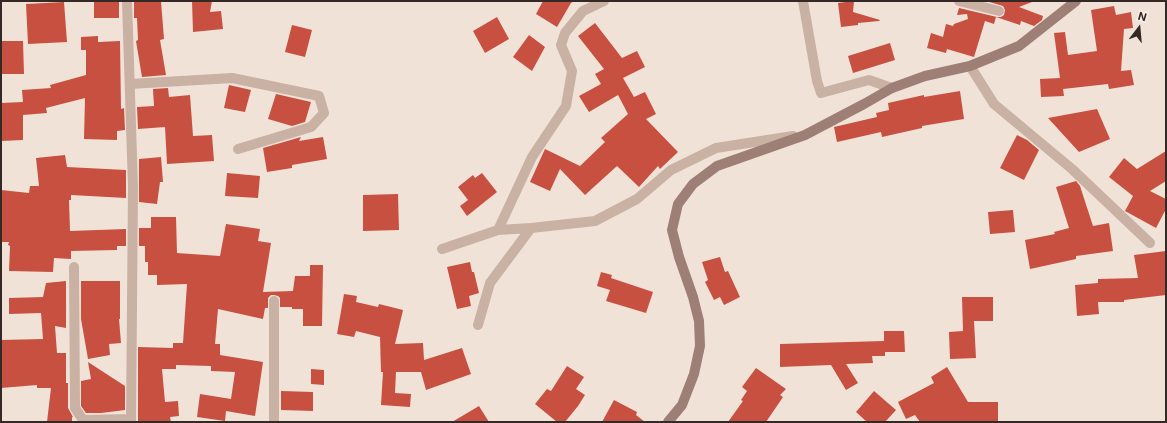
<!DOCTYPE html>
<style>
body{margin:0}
#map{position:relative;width:1167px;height:423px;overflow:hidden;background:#f1e2d8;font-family:Inter,sans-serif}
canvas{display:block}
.frame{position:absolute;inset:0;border:2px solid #352926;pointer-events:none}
.north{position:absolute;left:1119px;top:8px;width:40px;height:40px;-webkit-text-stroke:3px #f9ede5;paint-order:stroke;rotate:16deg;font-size:11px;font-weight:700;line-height:16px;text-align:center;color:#352926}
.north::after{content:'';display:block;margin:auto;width:14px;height:18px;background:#352926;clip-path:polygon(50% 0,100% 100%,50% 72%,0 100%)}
</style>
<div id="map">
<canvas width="1167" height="423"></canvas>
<div class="frame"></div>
<div class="north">N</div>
</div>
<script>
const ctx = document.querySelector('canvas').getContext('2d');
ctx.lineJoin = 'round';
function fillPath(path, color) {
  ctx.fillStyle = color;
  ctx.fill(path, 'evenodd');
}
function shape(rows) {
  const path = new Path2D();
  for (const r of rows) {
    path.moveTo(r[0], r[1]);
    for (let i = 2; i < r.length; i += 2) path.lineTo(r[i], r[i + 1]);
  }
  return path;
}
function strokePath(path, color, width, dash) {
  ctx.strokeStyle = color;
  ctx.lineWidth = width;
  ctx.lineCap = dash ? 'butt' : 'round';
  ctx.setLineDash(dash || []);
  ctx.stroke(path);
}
fillPath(shape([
 [94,1,119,1,119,18,94,18],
 [134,1,161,1,164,39,160,40,166,75,142,77,136,41,138,40,137,18,134,18],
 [192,1,212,1,210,12,221,11,223,29,193,32],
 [543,1,574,1,571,3,557,27,536,14],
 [854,1,853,12,880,20,879,21,858,23,858,25,841,27,838,3],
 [986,1,1032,1,1032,2,1019,7,1043,16,1042,20,1034,26,1021,21,1020,25,996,17,994,24,985,21,974,57,947,49,946,53,927,48,931,33,943,37,946,24,953,26,954,24,968,19,967,14,957,15,959,8,997,17,1001,17,1004,15,1005,10,1003,6],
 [64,2,67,42,28,44,26,4],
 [1114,6,1116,15,1131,12,1133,28,1124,29,1121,71,1131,70,1134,85,1109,89,1108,84,1063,89,1064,96,1041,97,1040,79,1060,78,1054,33,1065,32,1068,55,1097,51,1091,10],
 [497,17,509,39,485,53,473,31],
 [595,23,622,58,637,51,645,67,623,78,634,97,645,92,656,114,646,119,678,152,660,169,658,166,639,187,617,166,585,195,560,169,550,191,530,182,545,149,580,166,605,142,601,138,628,114,618,95,589,112,579,96,601,84,595,74,604,69,578,36],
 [292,25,312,30,305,57,285,52],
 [529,35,545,47,532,71,513,57],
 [98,36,98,42,120,41,121,109,124,108,125,130,117,131,117,140,84,139,85,98,46,108,47,113,23,115,23,140,1,141,1,103,23,102,22,90,51,88,50,85,86,75,86,50,81,50,81,37],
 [1,41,23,41,24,74,1,74],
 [890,43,895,60,853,73,848,56],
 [229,85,251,90,245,112,224,108],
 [168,88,169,97,190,95,193,136,212,135,214,161,167,164,165,127,138,129,137,107,154,106,153,89],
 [960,91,964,119,922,126,922,128,882,137,881,132,837,142,834,127,877,117,876,113,889,110,888,103,924,95,924,97],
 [276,94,311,102,305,122,292,126,268,119],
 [1097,109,1110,139,1079,152,1048,118],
 [1017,135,1027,140,1039,150,1024,180,1000,168],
 [301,137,299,141,323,137,327,159,292,165,292,168,267,172,263,148],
 [1166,151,1166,181,1150,191,1166,199,1166,209,1156,228,1125,211,1133,196,1109,177,1124,158,1137,169],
 [65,155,67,167,126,170,126,198,71,195,71,200,69,200,70,231,126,229,126,246,117,246,117,250,71,251,71,259,54,258,53,272,9,271,10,246,8,245,9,242,1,242,1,190,29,193,30,186,39,186,36,158],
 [161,157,163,182,160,182,157,204,139,202,139,159],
 [227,173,260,176,258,198,225,196],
 [482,173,497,192,467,216,460,206,468,200,458,187,473,175,475,178],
 [1076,181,1080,186,1093,226,1109,223,1113,251,1076,256,1076,259,1030,269,1025,240,1055,234,1054,232,1069,228,1056,187],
 [398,194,399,230,363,231,363,195],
 [1013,210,1015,232,990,234,988,212],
 [151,217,176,217,177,253,220,256,226,224,260,229,258,241,271,243,263,292,293,291,295,276,310,276,310,265,323,265,322,326,303,326,303,309,292,309,292,307,280,307,280,298,278,296,274,295,271,295,268,298,268,308,265,308,263,319,218,309,215,344,220,344,220,355,263,362,255,416,226,411,225,421,197,417,200,394,231,399,235,372,211,371,211,366,176,365,176,369,162,369,165,402,178,401,179,416,170,417,171,422,138,422,138,347,173,348,173,343,183,343,187,284,157,285,157,275,148,275,148,262,145,262,145,246,139,246,139,228,151,228],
 [1166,251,1166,295,1124,300,1124,302,1098,302,1099,314,1077,316,1075,285,1098,283,1098,279,1138,278,1134,255],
 [720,257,725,272,728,271,740,297,724,305,720,297,714,300,705,282,708,280,702,262],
 [470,262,472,272,474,272,479,293,469,296,471,306,457,309,447,267],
 [601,272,612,275,611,278,653,292,646,313,606,301,610,290,597,286],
 [66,281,66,328,55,326,57,353,66,353,66,383,68,383,68,408,73,417,72,417,72,422,47,422,51,388,37,388,37,385,1,388,1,340,43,339,41,313,9,314,9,298,43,297,46,283],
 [81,281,120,281,120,319,119,319,121,343,109,344,110,355,88,359,81,319],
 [344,294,357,296,356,302,378,307,379,304,403,310,395,344,423,343,424,360,462,348,471,374,426,390,421,372,396,372,395,393,411,394,410,407,381,405,383,372,381,372,380,337,356,331,354,337,337,334],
 [962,297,993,297,993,321,974,321,976,358,950,359,949,332,963,331],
 [884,331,904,331,905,352,885,352,885,356,872,356,873,363,846,364,858,383,846,390,831,365,780,367,780,344,884,341],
 [88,362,125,386,125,410,101,413,86,413,81,406,81,381,91,379],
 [567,366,584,377,576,389,585,395,578,406,565,422,557,422,535,404,547,389,551,391],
 [947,367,968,402,998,402,998,422,920,422,915,415,906,419,898,402,934,383,931,377],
 [756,368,786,389,780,395,783,397,766,422,728,422,743,401,741,400,747,391,742,387],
 [311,369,324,370,324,385,311,384],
 [281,391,313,392,313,411,281,410],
 [874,391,896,410,885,422,867,422,856,412],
 [614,400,637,412,636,415,645,422,602,422],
 [479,406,489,422,452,422]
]), '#c75041');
strokePath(shape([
 [127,1,133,187,131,422],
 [803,1,817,81,821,93,869,80,892,88],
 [959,1,999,11],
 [970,66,994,104,1072,169,1150,243],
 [130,84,232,78,319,96,324,113,311,127,238,149],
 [498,230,532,157,566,106,572,71,561,45,565,33,583,11,604,1],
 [442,249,498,230,531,228,595,221,637,199,671,170,716,148,793,136],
 [74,267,75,408,83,420,131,419],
 [478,325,490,283,531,228],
 [274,422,274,301]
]), '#c9b1a4', 10);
strokePath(shape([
 [668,422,682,405,694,374,700,346,699,321,693,297,679,257,672,230,678,204,693,184,717,166,805,135,864,104,892,88,925,76,970,66,1019,46,1076,1]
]), '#9d7f76', 10);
</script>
